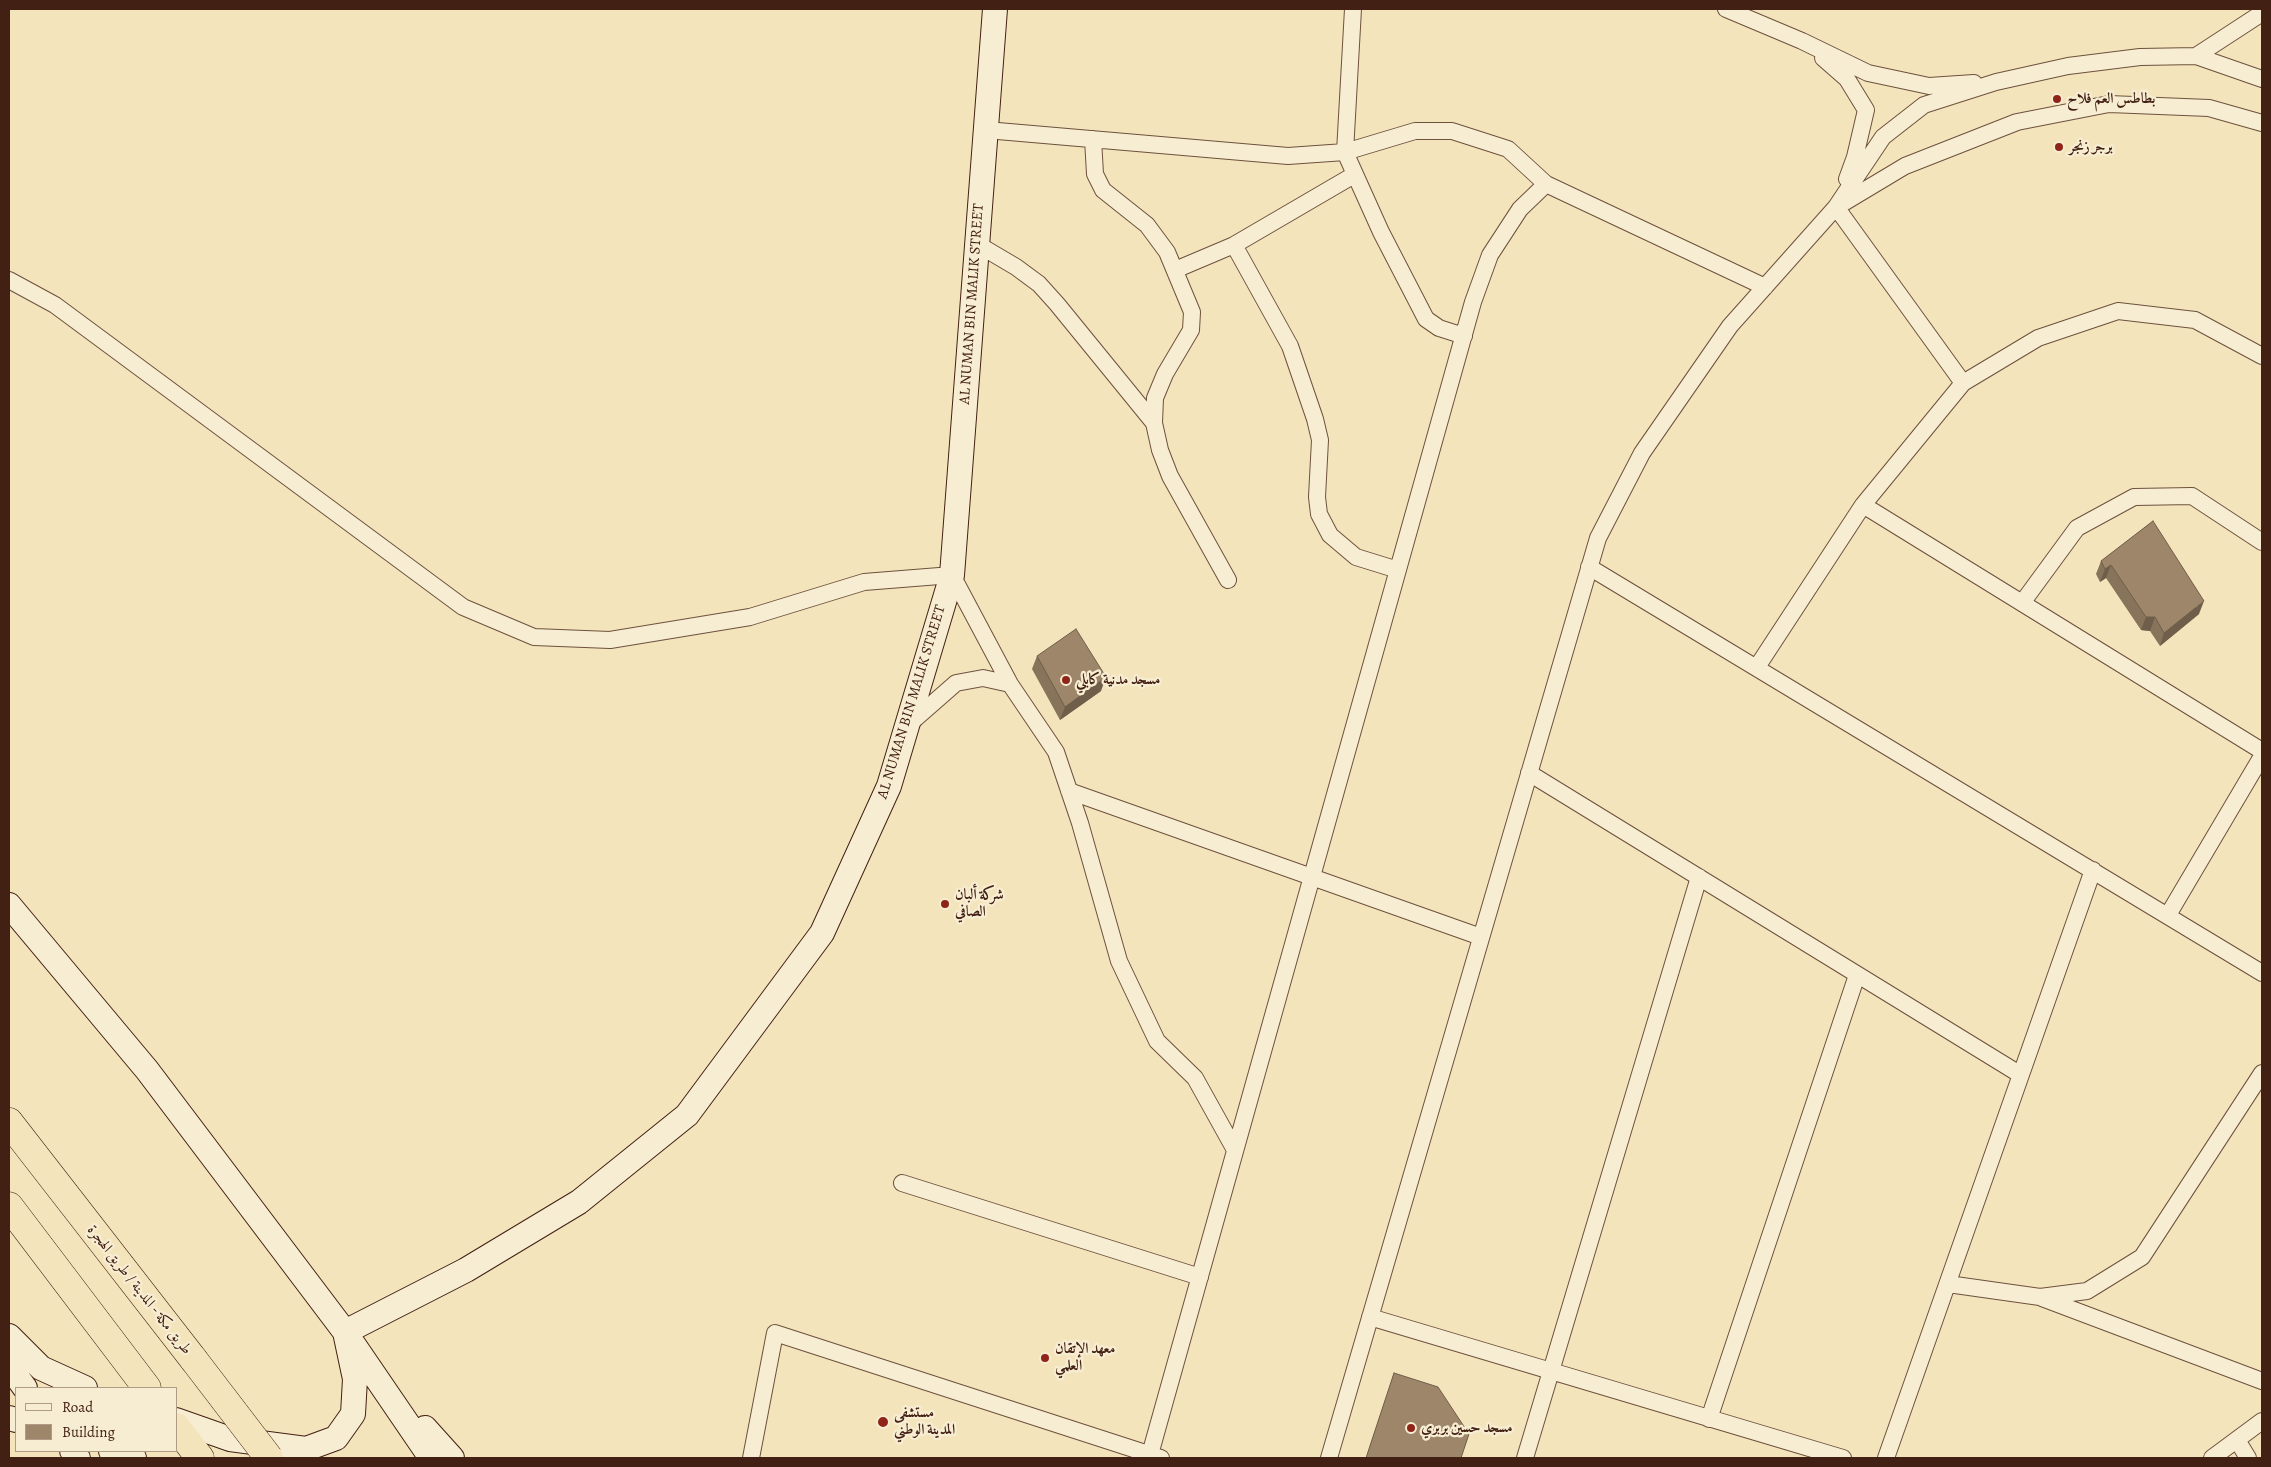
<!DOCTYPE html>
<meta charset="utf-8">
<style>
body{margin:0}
#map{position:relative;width:2271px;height:1467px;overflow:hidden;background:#f3e4bb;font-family:Alegreya,serif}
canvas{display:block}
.frame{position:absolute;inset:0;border:10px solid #422013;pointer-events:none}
.legend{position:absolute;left:15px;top:1387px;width:162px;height:65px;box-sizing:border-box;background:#f7edd3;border:1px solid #af9b86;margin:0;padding:6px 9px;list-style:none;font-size:15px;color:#422013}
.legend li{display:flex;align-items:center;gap:10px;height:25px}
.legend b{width:25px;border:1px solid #af9b86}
</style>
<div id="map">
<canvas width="2271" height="1467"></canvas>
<div class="frame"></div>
<ul class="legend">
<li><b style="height:6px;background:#f7edd3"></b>Road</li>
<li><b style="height:14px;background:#9e866a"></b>Building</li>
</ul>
</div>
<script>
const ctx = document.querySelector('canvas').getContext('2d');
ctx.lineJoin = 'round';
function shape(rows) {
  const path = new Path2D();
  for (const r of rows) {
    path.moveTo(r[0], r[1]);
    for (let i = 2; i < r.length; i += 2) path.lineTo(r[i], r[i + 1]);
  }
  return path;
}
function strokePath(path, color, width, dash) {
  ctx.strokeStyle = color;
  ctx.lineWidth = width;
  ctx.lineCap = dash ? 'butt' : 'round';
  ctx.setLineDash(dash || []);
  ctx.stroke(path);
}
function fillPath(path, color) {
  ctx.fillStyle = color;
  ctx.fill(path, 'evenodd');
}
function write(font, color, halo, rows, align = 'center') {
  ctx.font = font + ' Alegreya,Amiri,serif';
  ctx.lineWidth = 4.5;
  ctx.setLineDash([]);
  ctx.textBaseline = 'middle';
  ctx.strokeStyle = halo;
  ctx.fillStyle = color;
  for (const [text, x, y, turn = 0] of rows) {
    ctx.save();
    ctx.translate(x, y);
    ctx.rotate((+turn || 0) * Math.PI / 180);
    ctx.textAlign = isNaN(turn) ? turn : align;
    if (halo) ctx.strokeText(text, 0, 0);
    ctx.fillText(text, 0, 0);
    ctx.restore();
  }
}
const minor = shape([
 [1353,9,1345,152,1381,232,1426,319,1439,328,1464,336],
 [1726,9,1802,41,1868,73,1929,86,1974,83],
 [2196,56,2262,13],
 [1823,58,1847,79,1866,110,1855,157,1847,179],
 [986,130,1288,156,1345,152,1415,131,1452,131,1508,149,1546,184],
 [1093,139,1095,174,1103,190,1147,225,1167,252,1192,312,1191,330,1165,374,1155,398,1154,423,1160,450,1170,476,1228,580],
 [1840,205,1905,166,2017,122,2109,104,2209,108,2262,123],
 [1836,207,1963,383],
 [977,244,1016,267,1039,284,1057,304,1154,423],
 [1234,245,1290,346,1315,419,1320,440,1317,497,1319,514,1330,535,1356,557,1398,570],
 [1175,270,1234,245,1354,175],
 [9,280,55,305,463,607,534,637,610,640,750,617,864,582,952,575,1010,684,1056,752,1080,823,1119,961,1157,1041,1195,1078,1235,1150],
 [1863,505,2262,751],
 [1589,567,2262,973],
 [2022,603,2077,528,2134,497,2192,496,2262,542],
 [1757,667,1863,505,1963,383,2038,338,2118,311,2195,320,2262,356],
 [908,725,956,683,983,678,1010,684],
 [1529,773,2021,1075],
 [1069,791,1481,937],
 [2168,915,2262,756],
 [902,1183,1200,1277],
 [1948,1284,2040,1297,2087,1291,2142,1257,2262,1073],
 [2042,1298,2262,1381],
 [1370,1317,1843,1458],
 [1709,1419,1857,975],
 [2237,1440,2248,1458],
 [751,1458,775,1333,1161,1458],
 [1149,1458,1473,302,1490,255,1520,209,1546,184,1765,287],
 [1329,1458,1598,538,1642,453,1730,326,1836,207,1883,137,1924,105,1996,82,2068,66,2140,57,2196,56,2262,79],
 [1525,1458,1699,877],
 [1886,1458,2093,870],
 [2212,1458,2262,1421]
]);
const secondary = shape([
 [9,905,147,1070,345,1332,431,1458],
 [9,1336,41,1368,85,1388],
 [9,1366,25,1388],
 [9,1418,16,1420],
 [176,1420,230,1439,306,1449,336,1438,353,1414,355,1379,345,1332,466,1270,579,1202,687,1115,822,933,889,786,952,575,995,9],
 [425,1428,452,1458],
 [72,1451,78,1458],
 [111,1451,134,1458]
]);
const motorway = shape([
 [9,1122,194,1360],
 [9,1206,147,1388],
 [176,1427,200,1458]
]);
strokePath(minor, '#6e513d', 18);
strokePath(secondary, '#422013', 26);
strokePath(motorway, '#422013', 29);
strokePath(minor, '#f7edd3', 16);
strokePath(secondary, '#f7edd3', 24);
strokePath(motorway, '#f3e4bb', 28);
const motorwayBridge = shape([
 [194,1360,269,1458]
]);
strokePath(motorwayBridge, '#422013', 29, []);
strokePath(motorwayBridge, '#f3e4bb', 28);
fillPath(shape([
 [2153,521,2199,614,2160,646,2150,631,2141,630,2106,578,2100,582,2096,574,2101,561],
 [1037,656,1101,691,1060,720,1032,669],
 [1394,1373,1461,1458,1366,1458]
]), '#88735b');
fillPath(shape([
 [2111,565,2106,578,2100,582,2105,569],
 [2204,601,2199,614,2160,646,2164,633],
 [2146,617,2155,617,2150,631,2141,630],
 [1106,677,1101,691,1060,720,1065,707]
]), '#6f5e4a');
const building = shape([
 [2153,521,2204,601,2164,633,2155,617,2146,617,2111,565,2105,569,2101,561,2153,521],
 [1076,629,1106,677,1065,707,1037,656,1076,629],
 [1394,1373,1438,1387,1469,1434,1461,1458,1366,1458,1394,1373]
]);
fillPath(building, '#9e866a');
strokePath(building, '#6f5e4a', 1);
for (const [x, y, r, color] of [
 [2057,99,5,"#8f2418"],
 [2059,147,5,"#8f2418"],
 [1066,680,5,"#8f2418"],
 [945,904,5,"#8f2418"],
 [1045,1358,5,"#8f2418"],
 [883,1422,6,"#8f2418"],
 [1411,1428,5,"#8f2418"]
]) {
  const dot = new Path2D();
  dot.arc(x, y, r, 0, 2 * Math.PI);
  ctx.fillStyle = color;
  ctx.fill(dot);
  strokePath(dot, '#f7edd3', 2);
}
write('bold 15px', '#422013', '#f7edd3', [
 ["بطاطس العم فلاح",2067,99],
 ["برجر زنجر",2069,147],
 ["مسجد مدنية كابلي",1076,680],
 ["شركة ألبان",955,895],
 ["الصافي",955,912],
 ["معهد الإتقان",1055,1349],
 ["العلمي",1055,1366],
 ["مستشفى",894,1413],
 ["المدينة الوطني",894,1430],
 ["مسجد حسين بربري",1421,1428]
], 'left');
write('15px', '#422013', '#f7edd3', [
 ["AL NUMAN BIN MALIK STREET",972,304,-86],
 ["AL NUMAN BIN MALIK STREET",912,702,-73],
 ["طريق مكة - المدينة / طريق الهجرة",139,1290,52]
]);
</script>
